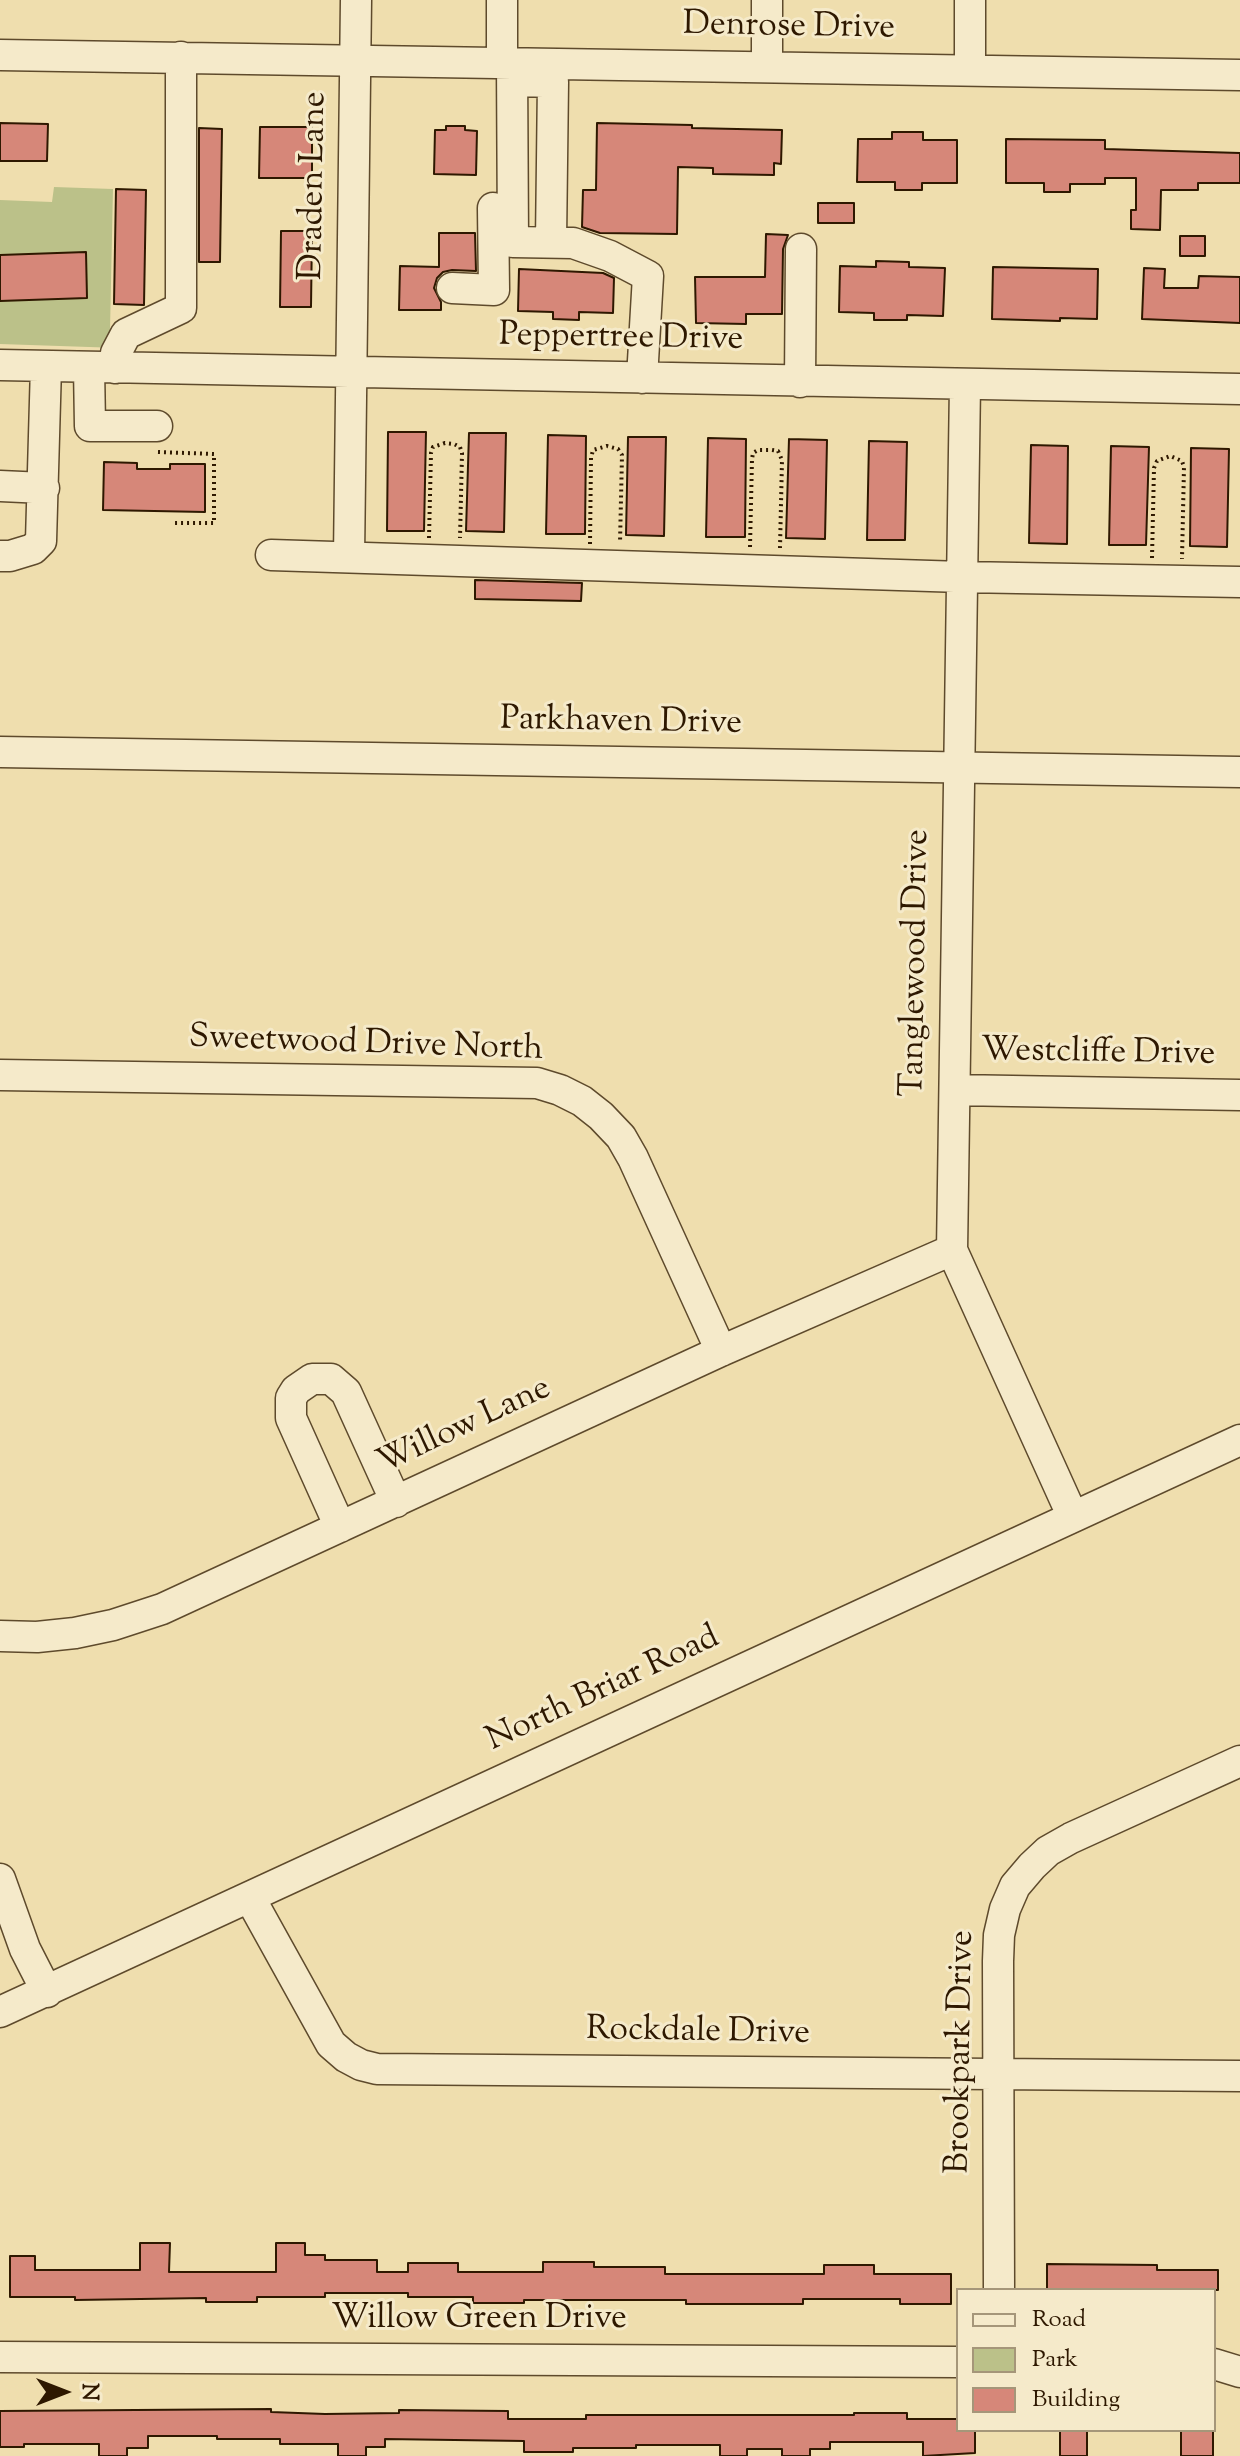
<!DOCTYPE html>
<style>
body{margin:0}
#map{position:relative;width:1240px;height:2456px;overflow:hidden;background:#efdeae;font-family:"Sorts Mill Goudy",serif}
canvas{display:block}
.legend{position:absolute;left:956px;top:2288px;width:260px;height:144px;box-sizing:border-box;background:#f5eaca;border:2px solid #a59679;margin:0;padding:10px 14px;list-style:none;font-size:24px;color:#2e1800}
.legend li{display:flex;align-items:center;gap:16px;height:40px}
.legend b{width:40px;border:2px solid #a59679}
.north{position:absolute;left:24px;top:2352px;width:80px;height:80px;-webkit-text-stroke:6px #f5eaca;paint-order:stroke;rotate:90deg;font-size:22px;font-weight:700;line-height:32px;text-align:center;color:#2e1800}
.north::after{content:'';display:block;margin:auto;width:28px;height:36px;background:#2e1800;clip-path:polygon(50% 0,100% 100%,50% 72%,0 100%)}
</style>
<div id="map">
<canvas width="1240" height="2456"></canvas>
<ul class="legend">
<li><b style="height:10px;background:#f5eaca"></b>Road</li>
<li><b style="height:22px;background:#bbc189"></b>Park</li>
<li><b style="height:22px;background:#d68779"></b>Building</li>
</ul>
<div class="north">N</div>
</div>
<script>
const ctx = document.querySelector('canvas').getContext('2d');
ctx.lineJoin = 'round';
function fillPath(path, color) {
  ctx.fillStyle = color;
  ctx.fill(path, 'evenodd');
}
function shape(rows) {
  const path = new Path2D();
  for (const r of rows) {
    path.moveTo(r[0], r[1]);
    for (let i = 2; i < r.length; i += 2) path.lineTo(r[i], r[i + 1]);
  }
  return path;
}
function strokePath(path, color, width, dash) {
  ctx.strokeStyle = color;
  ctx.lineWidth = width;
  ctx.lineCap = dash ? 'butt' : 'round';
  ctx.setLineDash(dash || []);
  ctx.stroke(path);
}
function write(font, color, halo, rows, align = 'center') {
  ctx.font = font + ' "Sorts Mill Goudy",serif';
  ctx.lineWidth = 6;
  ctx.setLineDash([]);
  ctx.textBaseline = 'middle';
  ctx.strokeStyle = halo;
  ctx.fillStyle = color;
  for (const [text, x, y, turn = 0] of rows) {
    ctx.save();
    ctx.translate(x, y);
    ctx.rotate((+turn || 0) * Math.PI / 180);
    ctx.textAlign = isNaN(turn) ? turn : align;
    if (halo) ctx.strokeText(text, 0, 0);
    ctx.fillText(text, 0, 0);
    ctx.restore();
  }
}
fillPath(shape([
 [54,187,113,189,110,330,124,339,119,348,0,344,0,200,52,202]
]), '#bbc189');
const building = shape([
 [0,123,48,124,47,161,0,161,0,123],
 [597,123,692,125,692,128,782,130,781,164,774,163,774,175,713,174,713,168,678,167,677,234,600,233,582,227,583,190,596,190,597,123],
 [446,126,465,126,465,130,477,131,476,175,434,174,435,130,446,130,446,126],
 [260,127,312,127,312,178,259,178,260,127],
 [199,128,222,129,220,262,199,262,199,128],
 [892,132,923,132,923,140,957,140,957,183,922,183,922,190,895,190,895,182,857,182,858,139,892,139,892,132],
 [1006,139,1105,140,1105,149,1240,153,1240,183,1198,183,1198,190,1161,190,1160,230,1131,229,1131,210,1136,210,1136,178,1105,178,1105,184,1070,184,1070,192,1044,192,1044,183,1006,183,1006,139],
 [116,189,146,190,144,305,114,304,116,189],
 [818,203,854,203,854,223,818,223,818,203],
 [281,231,312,231,311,307,280,307,281,231],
 [439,233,475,233,476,271,452,270,443,272,437,278,434,288,441,302,441,310,399,310,400,266,439,267,439,233],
 [766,234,788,235,783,249,782,314,746,314,746,324,696,323,695,277,765,277,766,234],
 [1180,236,1205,236,1205,256,1180,256,1180,236],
 [86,252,87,298,0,301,0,255,86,252],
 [876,261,909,262,909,267,945,268,943,316,907,315,907,320,874,320,874,313,839,312,840,266,876,267,876,261],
 [993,267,1098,269,1097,319,1060,318,1060,321,992,319,993,267],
 [1144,268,1165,269,1164,288,1198,288,1199,276,1240,277,1240,323,1142,319,1144,268],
 [519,269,603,273,614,278,613,313,579,312,579,320,553,319,553,312,518,311,519,269],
 [388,432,426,432,424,531,387,531,388,432],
 [469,433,506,433,504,532,466,531,469,433],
 [548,435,586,436,585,534,546,534,548,435],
 [628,437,666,437,664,536,626,535,628,437],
 [708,438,746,439,745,537,706,537,708,438],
 [789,439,827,440,825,539,786,538,789,439],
 [869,441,907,442,905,540,867,540,869,441],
 [1031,445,1068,446,1067,544,1029,543,1031,445],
 [1111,446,1149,447,1146,545,1109,545,1111,446],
 [1191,448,1229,449,1227,547,1190,546,1191,448],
 [104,462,137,463,137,469,170,469,170,464,205,464,205,512,103,510,104,462],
 [475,580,582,583,581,601,475,599,475,580],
 [140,2243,170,2243,169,2272,276,2272,276,2243,305,2243,305,2255,325,2255,325,2260,377,2260,377,2272,408,2272,408,2263,458,2263,458,2272,543,2272,543,2262,594,2262,594,2267,665,2267,665,2274,824,2274,824,2265,874,2265,874,2274,951,2274,951,2304,900,2304,900,2299,803,2299,803,2304,686,2304,686,2300,524,2300,524,2303,473,2303,473,2297,408,2297,408,2293,325,2293,325,2297,257,2297,257,2302,206,2302,206,2298,75,2300,75,2297,10,2297,10,2256,35,2256,35,2270,140,2270,140,2243],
 [1047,2264,1157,2265,1157,2270,1218,2270,1218,2290,1047,2290,1047,2264],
 [271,2409,271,2412,325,2414,399,2413,399,2410,508,2411,508,2419,586,2419,586,2415,854,2415,854,2413,907,2413,907,2419,958,2419,958,2430,975,2430,975,2453,923,2456,923,2442,830,2442,830,2449,810,2449,810,2456,782,2456,782,2449,747,2449,747,2456,720,2456,720,2445,636,2445,636,2448,573,2448,573,2452,524,2452,524,2441,385,2439,385,2447,366,2447,366,2456,338,2456,338,2444,280,2444,280,2439,217,2439,217,2436,148,2436,148,2448,127,2448,127,2456,99,2456,99,2444,24,2444,24,2447,0,2447,0,2411,271,2409],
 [1060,2430,1087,2430,1087,2456,1060,2456,1060,2430],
 [1181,2430,1213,2430,1213,2456,1181,2456,1181,2430]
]);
fillPath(building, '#d68779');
strokePath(building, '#2e1800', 2);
const minor = shape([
 [0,55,1240,75],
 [502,62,502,0],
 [512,63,513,242,573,243,610,256,648,276,642,378],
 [767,67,767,0],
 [970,70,970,0],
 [515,81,553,82,551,241],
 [452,288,494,290,493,208],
 [0,365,1240,389],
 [89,367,90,426,157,426],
 [115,368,116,353,126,334,181,308,181,57],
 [800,382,801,249],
 [965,385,952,1250,1072,1515],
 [0,486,44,488],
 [271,555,962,577,1240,582],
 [0,556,10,556,33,549,41,541,46,366],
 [349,557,356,0],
 [0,752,1240,772],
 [0,1075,537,1083,560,1090,582,1101,601,1116,621,1137,633,1158,721,1351],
 [955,1090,1240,1095],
 [340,1527,291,1418,291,1398,296,1390,312,1379,331,1379,346,1392,396,1502],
 [0,1636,37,1637,75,1633,113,1625,162,1609,721,1351,952,1250],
 [0,1879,25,1949,47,1992],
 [250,1898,331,2044,346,2057,361,2065,377,2069,1240,2076],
 [0,2012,1240,1440],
 [999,2290,998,1961,999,1935,1005,1909,1015,1886,1032,1866,1048,1851,1071,1838,1240,1761],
 [0,2357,958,2362],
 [1214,2364,1240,2372]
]);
strokePath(minor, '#5e4a2c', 33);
strokePath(shape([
 [158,452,214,454,214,523,174,523],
 [429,538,431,453,433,447,445,443,454,444,460,447,462,453,460,538],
 [590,544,591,458,593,450,607,446,618,449,622,455,620,543],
 [750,547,752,459,753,453,758,450,772,450,778,451,782,460,780,548],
 [1152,558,1154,468,1157,461,1170,456,1182,461,1184,467,1182,559]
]), '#2e1800', 4, [2, 4]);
strokePath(minor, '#f5eaca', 30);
write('34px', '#2e1800', '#f5eaca', [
 ["Denrose Drive",789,29,1],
 ["Draden Lane",316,186,-89],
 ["Peppertree Drive",621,340,1],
 ["Parkhaven Drive",621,724,1],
 ["Tanglewood Drive",918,963,-89],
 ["Sweetwood Drive North",366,1046,2],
 ["Westcliffe Drive",1098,1055,1],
 ["Willow Lane",465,1428,-25],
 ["North Briar Road",604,1691,-25],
 ["Rockdale Drive",698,2034,1],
 ["Brookpark Drive",963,2052,-89],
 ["Willow Green Drive",479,2321]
]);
</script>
